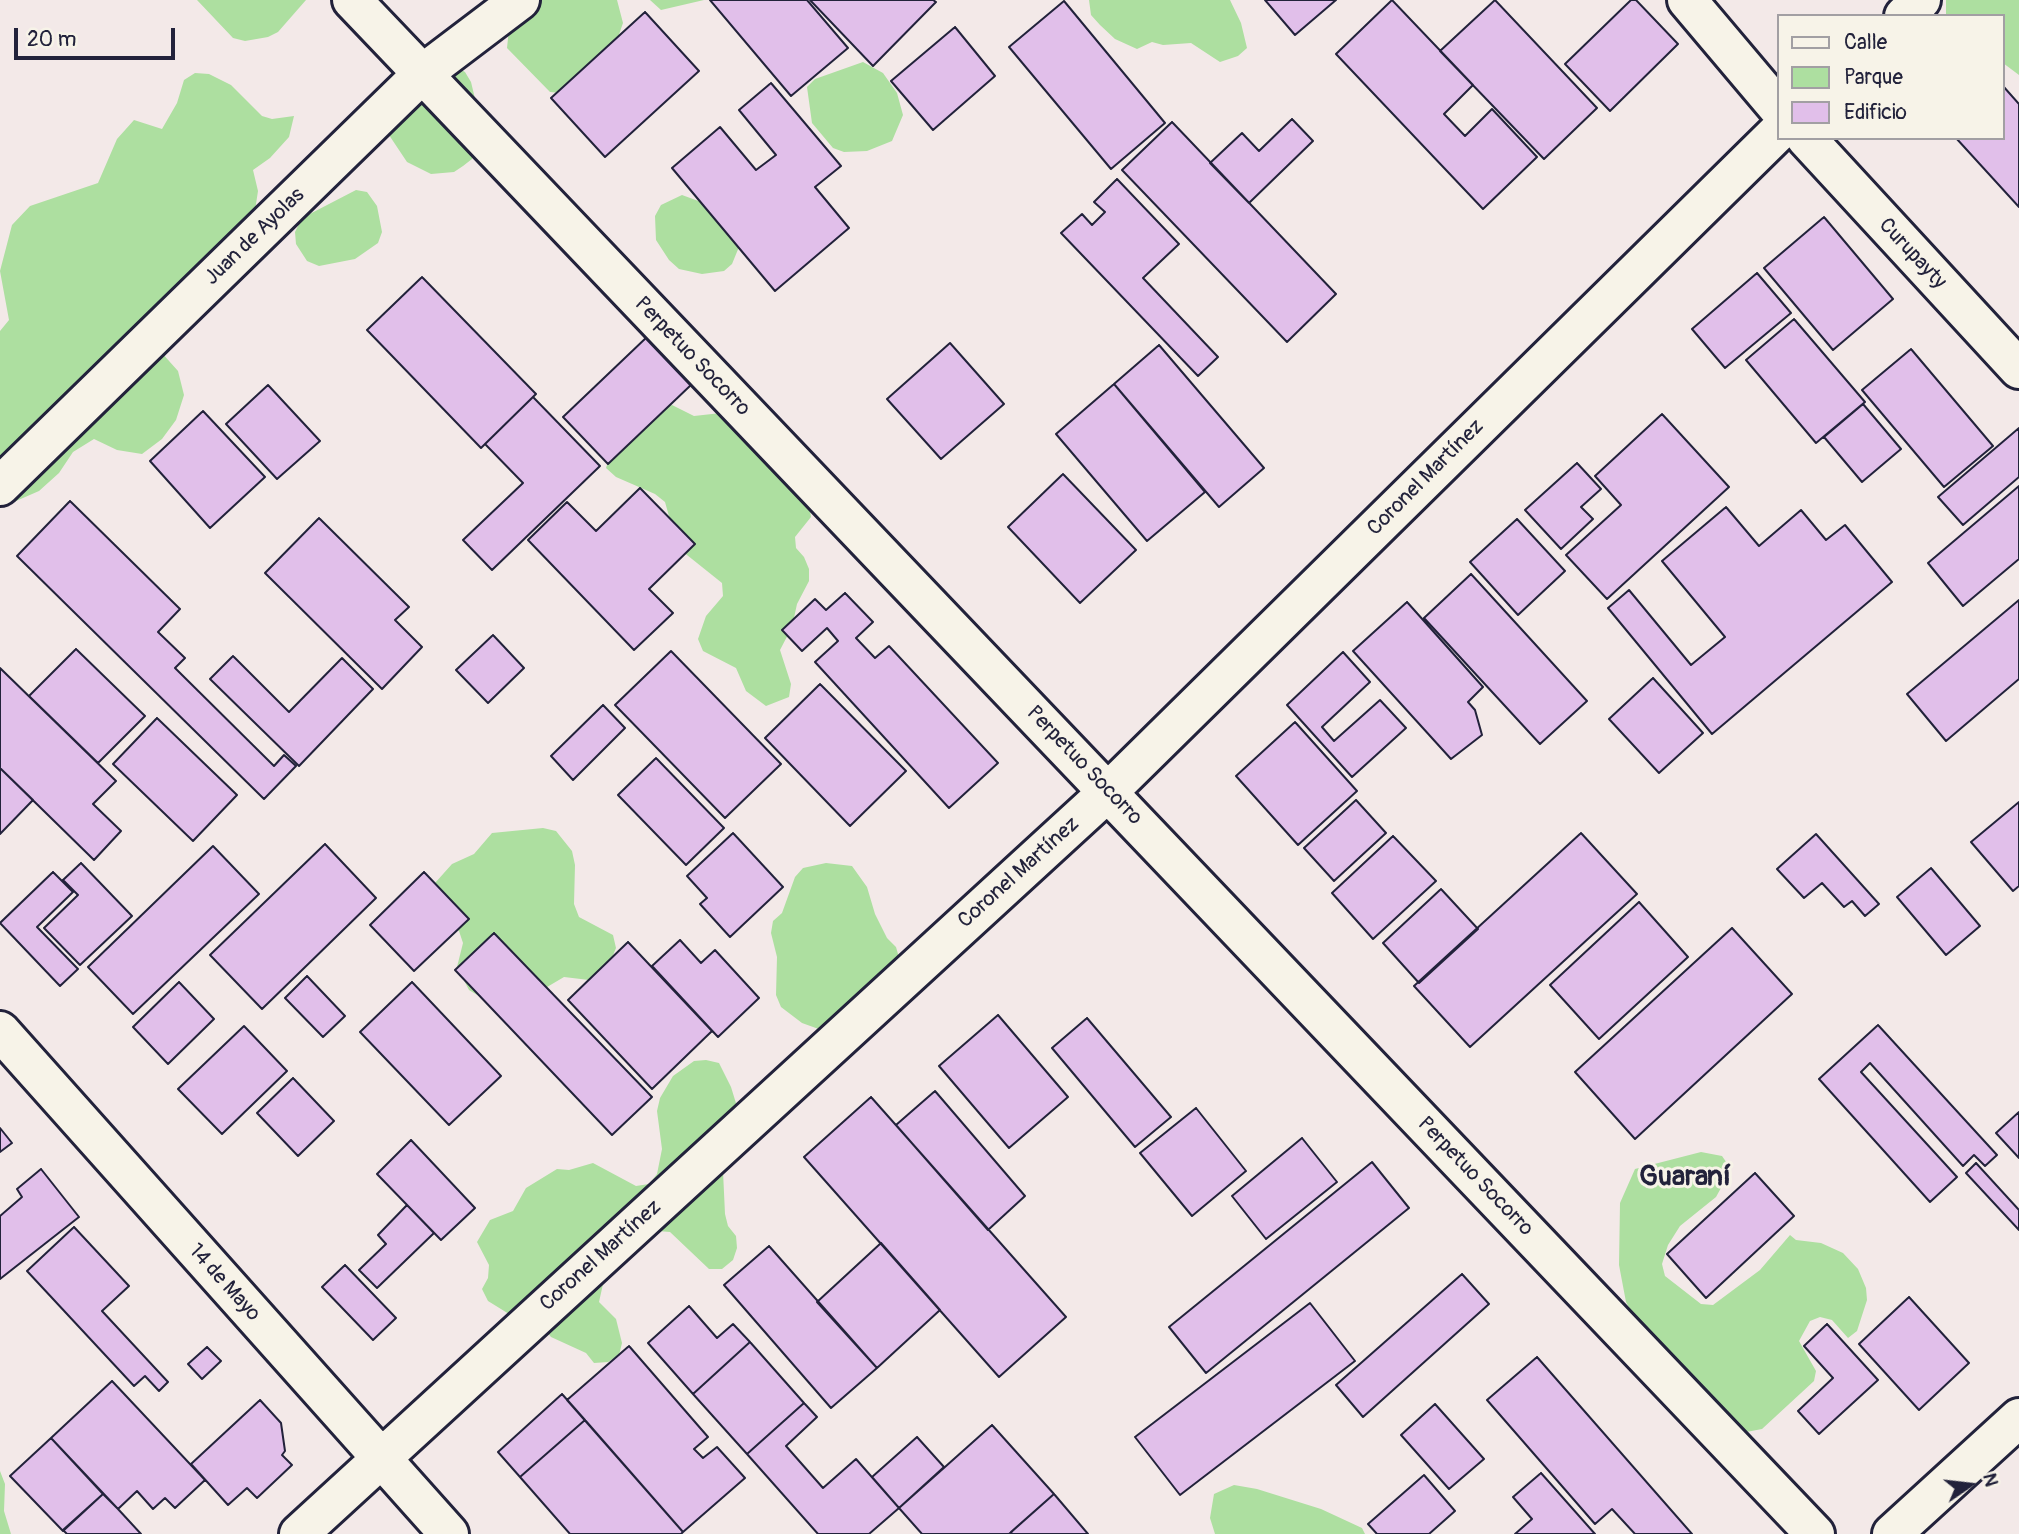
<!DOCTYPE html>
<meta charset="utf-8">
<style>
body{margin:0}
#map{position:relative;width:2019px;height:1534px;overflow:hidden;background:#f3e9e8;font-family:Pangolin,sans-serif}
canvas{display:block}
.legend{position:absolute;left:1777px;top:14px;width:228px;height:126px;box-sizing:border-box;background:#f7f3e8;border:2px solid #a29fa3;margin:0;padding:9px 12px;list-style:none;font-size:21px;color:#22223b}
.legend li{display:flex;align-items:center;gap:14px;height:35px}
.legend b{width:35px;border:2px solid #a29fa3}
.north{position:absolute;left:1935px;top:1450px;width:70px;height:70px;-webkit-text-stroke:5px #f7f3e8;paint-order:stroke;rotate:76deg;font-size:19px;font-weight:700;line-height:28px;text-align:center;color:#22223b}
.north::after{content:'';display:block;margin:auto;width:24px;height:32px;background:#22223b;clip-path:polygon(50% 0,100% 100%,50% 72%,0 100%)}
.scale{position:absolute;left:14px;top:28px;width:161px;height:32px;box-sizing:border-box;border:4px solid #22223b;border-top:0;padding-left:9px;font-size:21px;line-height:24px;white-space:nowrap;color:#22223b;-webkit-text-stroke:5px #f7f3e8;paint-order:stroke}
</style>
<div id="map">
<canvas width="2019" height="1534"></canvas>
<ul class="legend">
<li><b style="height:9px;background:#f7f3e8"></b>Calle</li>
<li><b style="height:19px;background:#addfa0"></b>Parque</li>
<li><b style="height:19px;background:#e1bfea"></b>Edificio</li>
</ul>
<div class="north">N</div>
<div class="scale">20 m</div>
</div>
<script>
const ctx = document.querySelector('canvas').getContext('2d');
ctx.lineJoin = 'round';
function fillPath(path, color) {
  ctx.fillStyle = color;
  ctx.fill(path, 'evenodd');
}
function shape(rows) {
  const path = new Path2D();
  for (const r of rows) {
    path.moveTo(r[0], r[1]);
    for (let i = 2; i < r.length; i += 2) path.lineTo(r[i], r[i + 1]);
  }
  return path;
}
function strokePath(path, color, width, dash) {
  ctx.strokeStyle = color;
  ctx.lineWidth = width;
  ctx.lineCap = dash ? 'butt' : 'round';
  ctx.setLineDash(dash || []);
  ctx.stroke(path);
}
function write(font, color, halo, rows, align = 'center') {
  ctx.font = font + ' Pangolin,sans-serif';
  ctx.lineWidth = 6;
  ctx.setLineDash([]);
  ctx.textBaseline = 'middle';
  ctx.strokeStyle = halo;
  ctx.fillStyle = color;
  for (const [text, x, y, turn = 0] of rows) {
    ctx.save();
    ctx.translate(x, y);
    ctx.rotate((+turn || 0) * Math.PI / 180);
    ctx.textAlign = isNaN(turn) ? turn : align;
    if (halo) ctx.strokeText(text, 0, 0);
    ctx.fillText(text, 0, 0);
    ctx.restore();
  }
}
fillPath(shape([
 [197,0,306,0,278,32,268,37,245,41,233,38],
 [518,0,617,0,623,23,614,49,561,93,550,92,507,48,509,29],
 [650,0,704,0,661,10],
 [1089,0,1230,0,1241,23,1247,48,1238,56,1220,62,1191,43,1163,45,1152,42,1137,49,1115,39,1100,25,1091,15],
 [1946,0,2019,0,2019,75,2003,63,2003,16,1946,16],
 [863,62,883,73,897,93,903,115,892,141,867,151,844,152,833,148,812,123,807,87,815,79],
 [455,66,465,72,471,82,484,136,472,159,463,166,454,172,431,174,407,162,385,129],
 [195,73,209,74,231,85,262,116,272,119,294,116,289,137,270,158,253,170,258,191,254,217,226,260,200,260,161,352,178,371,184,395,176,420,162,439,142,454,117,450,94,439,73,452,59,473,39,491,0,508,0,331,9,320,0,271,12,225,30,206,98,183,117,139,134,120,162,129,177,103,184,80],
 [356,190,367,192,377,206,382,232,378,243,355,259,319,266,307,261,296,244,295,232,302,218],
 [682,195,712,206,741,242,732,264,724,271,702,274,679,269,669,260,656,240,655,216,661,205],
 [672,405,694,416,721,413,809,504,811,517,795,537,796,548,804,557,809,569,809,581,797,604,792,627,780,650,791,684,789,697,766,706,746,691,736,668,703,651,698,639,706,616,723,596,722,583,682,551,676,541,665,502,655,494,616,477,606,468,612,450,659,407],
 [543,828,556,831,572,851,575,865,574,904,579,917,613,935,616,948,609,965,589,980,564,977,542,990,492,1000,479,996,469,990,457,967,463,943,459,931,436,920,432,896,435,883,452,864,474,854,492,833],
 [826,863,852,866,867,887,875,914,887,938,896,947,904,975,838,1036,802,1023,781,1007,776,995,777,957,771,933,773,921,782,913,795,877,803,868],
 [706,1060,719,1063,731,1087,739,1113,722,1150,725,1214,728,1226,736,1236,737,1248,733,1260,722,1269,709,1269,670,1232,658,1231,607,1266,599,1302,616,1319,622,1343,619,1355,608,1362,594,1363,586,1353,551,1337,536,1318,509,1314,488,1301,482,1289,488,1278,489,1265,477,1242,490,1220,513,1211,526,1188,557,1169,569,1170,593,1163,636,1186,649,1184,657,1174,662,1149,657,1111,660,1098,673,1076,694,1061],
 [1701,1152,1722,1156,1729,1166,1727,1177,1716,1197,1680,1226,1668,1245,1662,1264,1665,1276,1701,1304,1713,1305,1760,1270,1790,1235,1796,1240,1821,1243,1843,1253,1858,1269,1866,1288,1867,1300,1857,1331,1848,1338,1832,1320,1820,1317,1810,1321,1799,1341,1816,1371,1814,1381,1762,1429,1741,1433,1642,1331,1626,1302,1619,1265,1620,1203,1635,1169],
 [0,1471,5,1484,4,1511,11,1534,0,1534],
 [1234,1485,1257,1489,1321,1509,1362,1528,1365,1534,1215,1534,1210,1518,1214,1494]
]), '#addfa0');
const building = shape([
 [710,0,807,0,848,48,791,96,710,0],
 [810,0,933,0,936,2,873,66,810,0],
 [1265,0,1336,0,1295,35,1265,0],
 [1392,0,1473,85,1444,114,1465,136,1492,109,1537,157,1483,209,1336,54,1392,0],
 [1495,0,1597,108,1544,159,1440,51,1495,0],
 [1631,0,1636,0,1678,44,1610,111,1565,64,1631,0],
 [1064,1,1165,123,1111,169,1009,47,1064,1],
 [645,12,699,71,605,157,551,98,645,12],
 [955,27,995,76,933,130,891,81,955,27],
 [771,83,841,166,815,187,849,228,775,291,672,168,720,127,756,170,776,155,739,110,771,83],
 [2003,86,2019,104,2019,207,1956,138,2003,138,2003,86],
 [1292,119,1313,141,1249,203,1210,163,1242,133,1259,151,1292,119],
 [1172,122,1336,294,1287,342,1122,170,1172,122],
 [1117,179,1179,244,1143,278,1218,357,1198,376,1061,233,1082,214,1092,225,1105,212,1094,202,1117,179],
 [1824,217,1893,299,1833,350,1764,268,1824,217],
 [1757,273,1791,313,1725,368,1692,329,1757,273],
 [422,277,536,394,481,448,367,330,422,277],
 [1794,319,1865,402,1816,443,1746,360,1794,319],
 [648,336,692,384,608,464,563,417,648,336],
 [950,343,1004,404,941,459,887,399,950,343],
 [1159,345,1264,468,1219,507,1114,384,1159,345],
 [1911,349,1993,446,1944,487,1862,390,1911,349],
 [1114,384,1205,492,1147,541,1056,434,1114,384],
 [268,385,320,441,277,479,226,424,268,385],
 [533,397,600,466,492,570,463,540,523,483,485,444,533,397],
 [1863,404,1901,449,1862,482,1824,437,1863,404],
 [203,411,265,477,210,528,150,461,203,411],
 [1662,414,1729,487,1607,599,1566,555,1621,505,1595,476,1662,414],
 [2019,428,2019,477,1963,525,1938,497,2019,428],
 [1577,463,1601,489,1581,507,1593,519,1561,549,1525,510,1577,463],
 [1063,474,1136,550,1080,603,1008,527,1063,474],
 [2019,486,2019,559,1963,606,1928,563,2019,486],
 [640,488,695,544,649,589,673,613,634,650,528,540,567,502,596,531,640,488],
 [70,501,180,609,158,632,185,658,175,668,274,766,284,755,296,766,264,799,17,556,70,501],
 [1726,507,1759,546,1801,510,1826,540,1845,525,1892,582,1712,734,1608,608,1629,590,1691,665,1725,637,1662,561,1726,507],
 [319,518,409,607,395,620,422,647,382,689,265,573,319,518],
 [1517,519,1565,571,1518,615,1470,562,1517,519],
 [1471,574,1587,701,1540,744,1424,618,1471,574],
 [845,593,873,622,856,638,875,658,889,646,998,763,949,808,815,662,838,641,827,628,802,651,782,630,815,599,826,610,845,593],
 [2019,600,2019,679,1946,741,1907,694,2019,600],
 [1407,602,1483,687,1468,702,1475,710,1482,735,1451,759,1353,651,1407,602],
 [493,635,524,668,488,703,456,670,493,635],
 [76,649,145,716,98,763,29,696,76,649],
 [671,651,781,764,725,818,615,705,671,651],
 [1343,652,1370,682,1322,727,1334,741,1380,700,1406,728,1352,777,1287,705,1343,652],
 [233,656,289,712,342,658,373,689,299,766,210,679,233,656],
 [0,668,116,781,93,804,121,831,94,860,0,768,0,668],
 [1653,678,1703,733,1659,773,1609,719,1653,678],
 [820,684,906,771,850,826,765,738,820,684],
 [603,705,625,728,573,780,551,756,603,705],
 [157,718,237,795,193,841,113,764,157,718],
 [1295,722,1357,791,1298,845,1236,776,1295,722],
 [656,758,724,828,686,865,618,795,656,758],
 [0,768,33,800,0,834,0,768],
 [1356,800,1386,833,1334,881,1304,848,1356,800],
 [2019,802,2019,886,2013,891,1971,842,2019,802],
 [733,833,783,887,730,937,700,904,707,898,687,876,733,833],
 [1581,833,1637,894,1470,1047,1414,986,1581,833],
 [1816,834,1879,904,1865,916,1852,901,1844,907,1822,883,1804,898,1777,869,1816,834],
 [1393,836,1436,881,1373,939,1332,893,1393,836],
 [325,844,376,898,262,1009,210,955,325,844],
 [213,846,259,894,133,1014,88,967,213,846],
 [81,863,132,916,80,965,44,928,78,895,63,880,81,863],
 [1931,868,1980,926,1946,955,1897,897,1931,868],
 [53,872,73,892,37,927,78,969,60,986,0,923,53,872],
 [424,872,469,919,414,971,370,925,424,872],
 [1441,889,1478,929,1419,983,1383,943,1441,889],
 [1639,902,1688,957,1599,1039,1550,985,1639,902],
 [1732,928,1792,994,1635,1139,1575,1072,1732,928],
 [494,933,652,1097,612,1135,455,970,494,933],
 [680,940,701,963,715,950,759,998,718,1037,652,966,680,940],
 [628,942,712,1031,652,1089,568,1000,628,942],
 [307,976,345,1016,323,1037,285,998,307,976],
 [179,982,214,1019,168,1064,133,1027,179,982],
 [412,982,501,1076,449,1125,360,1032,412,982],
 [998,1015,1068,1097,1009,1148,939,1066,998,1015],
 [1087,1018,1171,1117,1135,1147,1052,1048,1087,1018],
 [1878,1025,1997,1155,1985,1166,1974,1155,1963,1166,1870,1063,1861,1072,1957,1177,1930,1202,1819,1079,1878,1025],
 [244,1026,287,1071,222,1134,178,1089,244,1026],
 [293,1078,334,1121,298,1156,257,1113,293,1078],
 [935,1091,1025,1196,988,1230,896,1125,935,1091],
 [871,1097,1066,1317,999,1377,804,1157,871,1097],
 [1196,1108,1246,1171,1192,1216,1140,1153,1196,1108],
 [2019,1112,2019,1158,1996,1133,2019,1112],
 [0,1128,12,1143,0,1152,0,1128],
 [1302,1138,1337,1182,1266,1239,1232,1196,1302,1138],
 [411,1140,475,1208,441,1240,377,1174,411,1140],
 [1372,1162,1409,1208,1206,1373,1169,1327,1372,1162],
 [1976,1163,2019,1210,2019,1230,1966,1173,1976,1163],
 [41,1169,79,1217,0,1279,0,1216,22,1197,17,1189,41,1169],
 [1755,1173,1794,1216,1706,1298,1667,1254,1755,1173],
 [407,1205,434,1233,377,1288,359,1270,386,1244,378,1235,407,1205],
 [74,1227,129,1286,102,1311,168,1382,159,1391,145,1376,134,1386,27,1271,74,1227],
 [881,1243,940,1310,877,1368,817,1302,881,1243],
 [769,1246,877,1368,831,1408,724,1285,769,1246],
 [345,1265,396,1318,373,1340,322,1287,345,1265],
 [1462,1274,1489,1304,1363,1417,1336,1385,1462,1274],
 [1909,1297,1969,1363,1919,1410,1859,1344,1909,1297],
 [1310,1303,1355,1361,1180,1495,1135,1437,1310,1303],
 [689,1306,717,1338,733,1324,750,1342,693,1394,648,1343,689,1306],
 [1827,1324,1878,1380,1819,1434,1798,1411,1833,1378,1804,1346,1827,1324],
 [750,1342,804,1403,747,1454,693,1394,750,1342],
 [629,1346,708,1437,694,1449,703,1458,717,1447,745,1478,683,1532,567,1400,629,1346],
 [207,1347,221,1361,202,1379,188,1364,207,1347],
 [1537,1357,1692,1534,1635,1534,1612,1509,1595,1524,1487,1400,1537,1357],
 [112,1381,205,1480,175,1508,165,1498,153,1509,137,1491,118,1509,51,1438,112,1381],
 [562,1394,585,1420,520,1477,498,1452,562,1394],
 [260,1400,281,1423,285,1451,282,1455,292,1465,257,1498,247,1488,228,1505,191,1464,260,1400],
 [804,1403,817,1417,786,1446,823,1488,856,1459,899,1508,869,1534,818,1534,747,1454,804,1403],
 [1435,1404,1484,1459,1449,1489,1401,1435,1435,1404],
 [585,1420,683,1532,681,1534,570,1534,520,1477,585,1420],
 [992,1425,1054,1494,1009,1534,922,1534,899,1508,992,1425],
 [917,1437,944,1467,899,1508,872,1477,917,1437],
 [51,1438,103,1494,63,1531,10,1476,51,1438],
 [1541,1473,1595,1534,1515,1534,1532,1519,1513,1497,1541,1473],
 [1424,1475,1455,1511,1429,1534,1377,1534,1368,1524,1424,1475],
 [103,1494,118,1509,141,1534,67,1534,63,1530,103,1494],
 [1054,1494,1088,1534,1012,1534,1011,1532,1054,1494]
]);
fillPath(building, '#e1bfea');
strokePath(building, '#22223b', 2);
const minor = shape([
 [352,0,1815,1534],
 [1687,0,1779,109],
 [1904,16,1921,0],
 [1806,138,2019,369],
 [0,486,421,75,520,0],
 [0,1031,449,1534],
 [299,1534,1109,791,1779,131],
 [1892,1534,2019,1418]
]);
strokePath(minor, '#22223b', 44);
strokePath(minor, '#f7f3e8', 38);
write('21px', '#22223b', '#f7f3e8', [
 ["Juan de Ayolas",255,237,-44],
 ["Curupayty",1912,254,47],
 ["Perpetuo Socorro",692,357,46],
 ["Coronel Martínez",1426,478,-45],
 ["Perpetuo Socorro",1084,766,46],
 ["Coronel Martínez",1019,873,-42],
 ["Perpetuo Socorro",1475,1177,46],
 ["Coronel Martínez",601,1256,-42],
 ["14 de Mayo",224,1283,48]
]);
write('bold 28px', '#22223b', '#f7f3e8', [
 ["Guaraní",1685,1178]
]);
</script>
